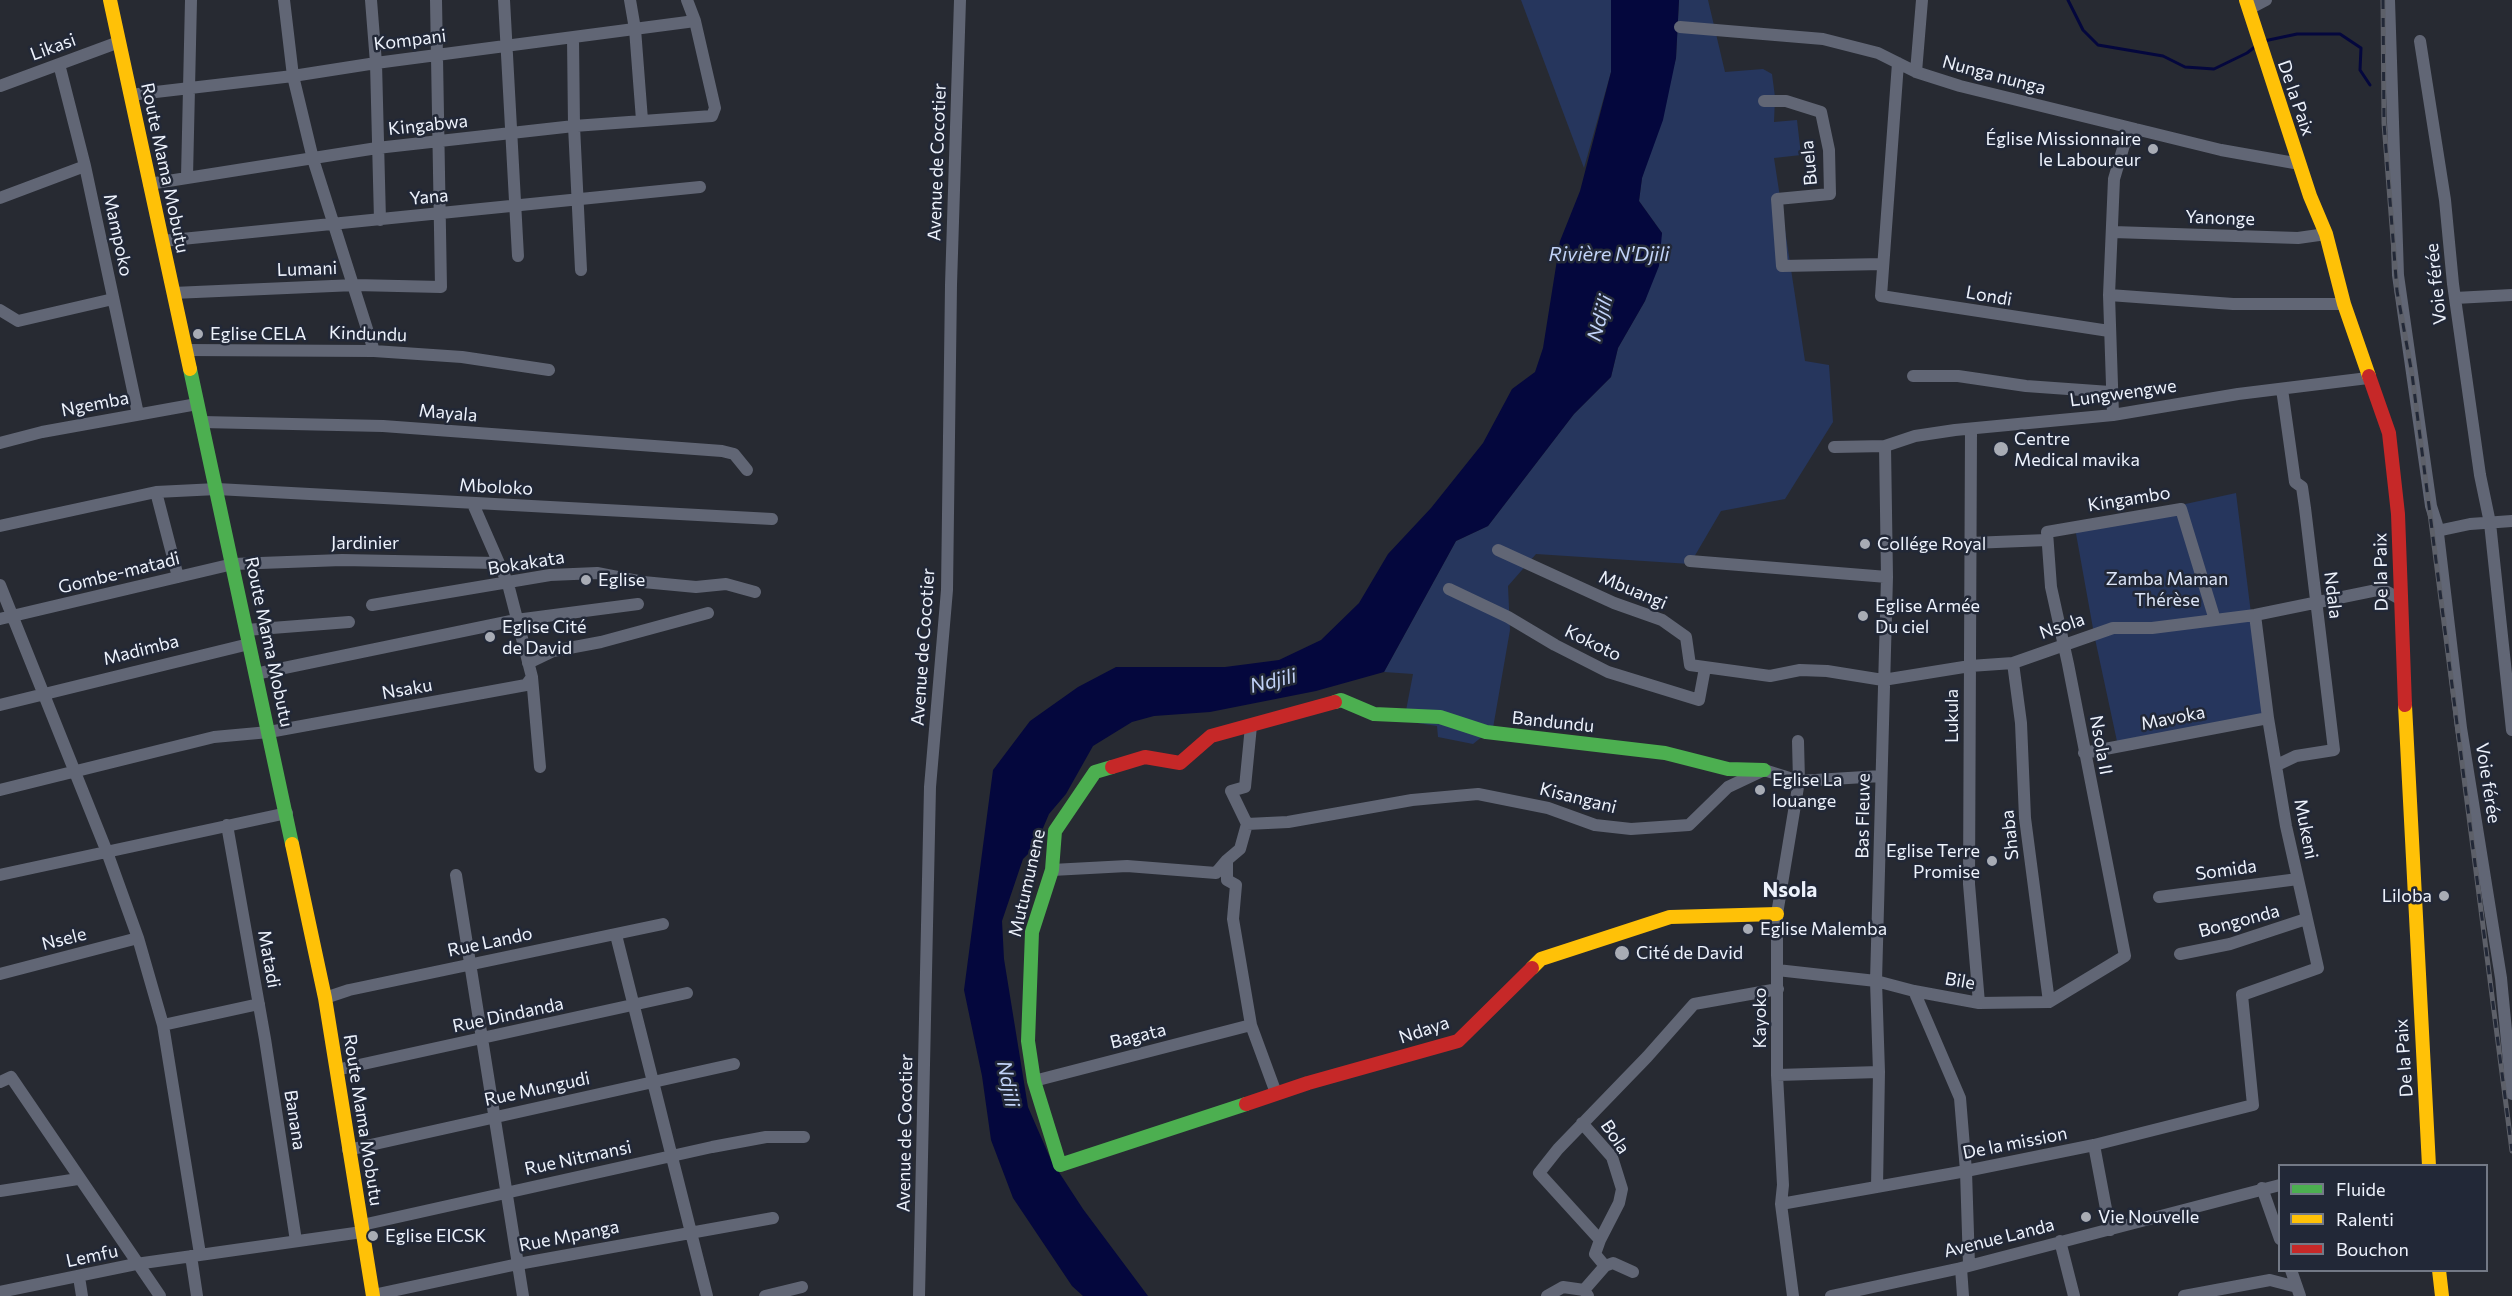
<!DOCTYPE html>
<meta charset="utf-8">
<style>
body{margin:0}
#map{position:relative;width:2512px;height:1296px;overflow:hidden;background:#272a32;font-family:Commissioner,sans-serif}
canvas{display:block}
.legend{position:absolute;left:2278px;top:1164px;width:210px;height:108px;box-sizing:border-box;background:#222837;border:2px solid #737986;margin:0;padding:8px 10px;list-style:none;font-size:18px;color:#edf2fc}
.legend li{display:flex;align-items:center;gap:12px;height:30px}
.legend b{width:30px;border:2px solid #737986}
</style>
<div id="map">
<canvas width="2512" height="1296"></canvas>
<ul class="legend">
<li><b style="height:8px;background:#4caf50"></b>Fluide</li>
<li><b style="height:8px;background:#ffc107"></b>Ralenti</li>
<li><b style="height:8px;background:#c62828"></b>Bouchon</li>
</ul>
</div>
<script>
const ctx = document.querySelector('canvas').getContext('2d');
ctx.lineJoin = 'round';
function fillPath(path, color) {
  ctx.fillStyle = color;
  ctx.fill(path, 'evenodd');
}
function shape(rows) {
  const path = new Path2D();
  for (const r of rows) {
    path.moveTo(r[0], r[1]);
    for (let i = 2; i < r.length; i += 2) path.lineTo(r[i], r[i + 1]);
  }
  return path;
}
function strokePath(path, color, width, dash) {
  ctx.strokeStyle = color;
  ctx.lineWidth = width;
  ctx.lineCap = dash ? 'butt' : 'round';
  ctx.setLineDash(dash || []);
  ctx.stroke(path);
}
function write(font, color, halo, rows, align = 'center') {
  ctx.font = font + ' Commissioner,sans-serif';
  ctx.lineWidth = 5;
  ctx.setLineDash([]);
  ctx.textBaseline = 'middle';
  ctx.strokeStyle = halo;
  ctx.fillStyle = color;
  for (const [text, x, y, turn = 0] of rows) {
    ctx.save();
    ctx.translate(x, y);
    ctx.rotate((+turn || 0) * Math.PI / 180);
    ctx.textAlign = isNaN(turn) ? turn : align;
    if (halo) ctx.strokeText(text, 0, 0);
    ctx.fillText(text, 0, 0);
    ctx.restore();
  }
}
fillPath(shape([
 [1521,0,1611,0,1611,72,1584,168],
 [1679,0,1708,0,1725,72,1763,69,1772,74,1775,97,1774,122,1797,120,1801,155,1774,158,1805,361,1829,365,1833,422,1785,499,1721,511,1690,564,1536,554,1508,586,1510,630,1493,728,1473,744,1438,737,1437,726,1404,721,1413,674,1384,672,1456,541,1488,526,1574,414,1611,377,1618,348,1645,301,1662,233,1639,201,1642,178,1676,58],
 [2236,493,2264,718,2118,746,2094,634,2075,528]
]), '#26365d');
fillPath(shape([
 [1611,0,1679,0,1676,58,1663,120,1642,178,1639,201,1662,233,1659,266,1645,301,1618,348,1611,377,1574,414,1488,526,1456,541,1384,672,1316,691,1210,712,1154,716,1132,722,1093,746,1066,794,1049,814,1035,847,1023,859,1002,921,1004,959,1028,1107,1051,1160,1083,1209,1148,1296,1083,1296,1072,1286,1013,1198,991,1140,982,1076,964,990,993,770,1030,721,1078,687,1116,667,1225,667,1279,660,1321,640,1359,603,1388,554,1431,508,1483,443,1512,389,1535,372,1543,348,1560,241,1580,191,1611,72]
]), '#04073d');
strokePath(shape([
 [2068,0,2083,30,2098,45,2163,56,2185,67,2214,69,2247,53,2256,46],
 [2264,41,2297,34,2340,34,2361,48,2360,70,2370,85]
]), '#04073d', 3);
strokePath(shape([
 [284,0,293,76,313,159,374,351],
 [371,0,376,63,380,220],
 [504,0,518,256],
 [630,0,635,29,642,120],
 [2389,0,2398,275,2431,506,2437,525,2461,728,2501,978,2512,1094],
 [2249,9,2266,0],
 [1680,27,1823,39,1878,53,1916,72,1960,86,2221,150,2300,164],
 [573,38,574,126,581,270],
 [2420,41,2445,200,2453,284,2480,475,2490,523,2512,730],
 [1898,63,1881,296,2109,331],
 [59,64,85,166,138,414],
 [1916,72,1922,0],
 [0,86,119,42],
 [130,95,293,76,376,63,695,21],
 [1764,101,1786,101,1821,112,1829,150,1830,194,1777,199,1782,266,1883,264],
 [187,177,191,0],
 [149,184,377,148,574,126,712,116,715,108,695,21,687,0],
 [0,198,85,166],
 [2113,232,2298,238,2326,234],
 [162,241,700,187],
 [173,293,355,285,441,287,436,0],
 [2109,295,2233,304,2344,304],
 [2455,298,2512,295],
 [0,310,18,321,113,299],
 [185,350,374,351,462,357,549,370],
 [1913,376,1958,376,2026,386,2110,392],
 [2113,415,2109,295,2114,179,2124,145,2135,129],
 [202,422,383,426,722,451,734,454,747,470],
 [1971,430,1969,884,1979,1003],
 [0,443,42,432,197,404],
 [1834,447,1885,446,1915,436,1955,430,2113,415,2238,394,2368,378],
 [156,492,178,577],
 [0,526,156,492,217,489,772,519],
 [2437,531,2470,524,2512,521],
 [1971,543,2047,540],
 [1498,550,1614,603,1662,620,1686,637,1690,665,1770,676,1800,670,1827,671,1883,680,1970,666,2013,663,2113,628,2152,628,2255,615,2382,589,2400,599],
 [1690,561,1887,577],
 [0,585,107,852,138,938,163,1025,200,1254],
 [1449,589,1508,617,1555,645,1608,672,1699,700,1705,668],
 [372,605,550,575,597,573,643,582,696,587,726,584,755,592],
 [0,619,233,564,342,560,497,563],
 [246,630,349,622],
 [528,663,553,651,601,642,708,613],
 [2013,663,2021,723,2025,818,2049,1002],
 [255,674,516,620,638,604],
 [532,677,540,767],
 [0,705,249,644],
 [1251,726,1245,787,1231,791,1247,824,1240,849,1227,860,1227,880,1236,885,1233,919,1251,1025,1276,1093],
 [2084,753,2268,718],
 [2277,765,2296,756,2334,750,2305,508,2302,487,2295,482,2282,389],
 [0,790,214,737,269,732,526,685,532,677,508,584,473,504],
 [1247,824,1288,822,1412,800,1478,794,1548,808,1595,825,1631,829,1689,825,1728,787,1764,770,1799,781,1881,776],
 [227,825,265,1039,296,1241],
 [1052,870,1127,866,1216,873,1227,860],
 [0,875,287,813],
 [456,875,523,1296],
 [2159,897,2298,879],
 [616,935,707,1296],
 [2180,954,2230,944,2306,919],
 [1777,970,1876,981,1914,991,1979,1003,2049,1002,2125,956,2068,664,2051,587,2047,532,2181,509,2215,620],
 [0,974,138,938],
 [1914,991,1960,1098,1966,1171,1969,1265],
 [325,998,349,990,663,924],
 [163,1025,259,1004],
 [336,1070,687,993],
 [1777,1075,1879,1072],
 [1034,1081,1251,1025],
 [0,1082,11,1077,160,1296],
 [1582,1123,1612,1157,1622,1189,1619,1203,1600,1240],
 [2094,1145,2110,1230],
 [348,1150,734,1064],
 [1877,1187,1879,1072,1876,981,1887,577,1885,446],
 [2262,1188,2280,1239],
 [0,1191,78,1179],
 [1781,1204,1966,1171,2094,1145,2253,1105,2242,995,2318,968,2286,826,2268,718,2255,615],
 [362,1225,712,1147,766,1137,804,1137],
 [2060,1241,2074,1296],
 [191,1256,197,1296],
 [1605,1266,1595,1254,1600,1240,1539,1173,1558,1149,1647,1057,1694,1004,1778,989],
 [1961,1268,1963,1296],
 [2291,1270,2300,1296],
 [79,1277,82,1296],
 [0,1292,136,1264,362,1232],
 [373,1295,518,1264,773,1218],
 [765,1296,802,1287],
 [919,1296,930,787,947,590,951,285,960,0],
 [1547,1296,1563,1287,1584,1290],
 [1588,1296,1584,1290,1605,1266,1613,1263,1633,1272],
 [1793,1296,1781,1204,1783,1185,1777,1075,1777,914,1799,781,1798,741],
 [1831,1296,1961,1268,2280,1185],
 [2184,1296,2270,1280,2297,1287]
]), '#616675', 12);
strokePath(shape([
 [190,369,292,844],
 [1335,702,1341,700,1374,714,1440,717,1486,732,1665,753,1728,769,1764,770],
 [1112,767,1095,772,1055,831,1052,870,1032,932,1028,1041,1034,1081,1060,1165,1246,1104]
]), '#4caf50', 14);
strokePath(shape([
 [110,0,190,369],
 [2246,0,2310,196,2326,234,2344,304,2369,376],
 [2405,705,2429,1166],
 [292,844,325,998,373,1296],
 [1532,968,1541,959,1670,917,1777,914],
 [2439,1270,2442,1296]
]), '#ffc107', 14);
strokePath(shape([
 [2369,376,2389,433,2398,514,2405,705],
 [1112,767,1145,757,1180,763,1211,736,1335,702],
 [1246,1104,1308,1083,1458,1041,1532,968]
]), '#c62828', 14);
const rail = shape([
 [2383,0,2384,123,2397,291,2412,374,2512,1151]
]);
strokePath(rail, '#5d6069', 5);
strokePath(rail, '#222837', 3, [9]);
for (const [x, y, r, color] of [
 [2153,149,6,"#a8acb5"],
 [198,334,6,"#a8acb5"],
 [2001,449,8,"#a8acb5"],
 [1865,544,6,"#a8acb5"],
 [586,580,6,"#a8acb5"],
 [1863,616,6,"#a8acb5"],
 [490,637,6,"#a8acb5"],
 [1760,790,6,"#a8acb5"],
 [1992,861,6,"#a8acb5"],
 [2444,896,6,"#a8acb5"],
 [1748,929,6,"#a8acb5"],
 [1622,953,8,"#a8acb5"],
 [2086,1217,6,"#a8acb5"],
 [373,1236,6,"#a8acb5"]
]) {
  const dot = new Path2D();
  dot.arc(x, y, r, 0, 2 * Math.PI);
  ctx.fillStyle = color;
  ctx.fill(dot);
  strokePath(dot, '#222837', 2);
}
write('18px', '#edf2fc', '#222837', [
 ["Kompani",410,40,-7],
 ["Likasi",53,47,-20],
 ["Nunga nunga",1994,75,15],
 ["De la Paix",2296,98,71],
 ["Kingabwa",428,125,-6],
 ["Avenue de Cocotier",937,162,-88],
 ["Buela",1809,163,-95],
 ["Route Mama Mobutu",165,168,78],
 ["Yana",429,197,-5],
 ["Yanonge",2220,218,2],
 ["Mampoko",118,235,78],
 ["Lumani",307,269,-2],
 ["Voie férée",2436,284,-96],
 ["Londi",1989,296,10],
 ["Kindundu",368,334,2],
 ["Lungwengwe",2123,393,-8],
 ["Ngemba",95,404,-11],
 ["Mayala",448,413,5],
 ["Mboloko",496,487,3],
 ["Kingambo",2129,499,-9],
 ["Jardinier",365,543],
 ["Bokakata",526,563,-9],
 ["De la Paix",2381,572,-91],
 ["Gombe-matadi",119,573,-14],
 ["Mbuangi",1633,590,23],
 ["Ndala",2333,595,83],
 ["Nsola",2062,626,-19],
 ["Route Mama Mobutu",269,642,78],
 ["Kokoto",1593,643,26],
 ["Avenue de Cocotier",923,647,-86],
 ["Madimba",141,650,-14],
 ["Nsaku",407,689,-10],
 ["Lukula",1952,716,-90],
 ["Mavoka",2173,718,-11],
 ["Bandundu",1553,722,6],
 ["Nsola II",2101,745,80],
 ["Voie férée",2488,783,81],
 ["Kisangani",1578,798,14],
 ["Bas Fleuve",1863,816,-89],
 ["Mukeni",2306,829,79],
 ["Shaba",2010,835,-96],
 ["Somida",2226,870,-8],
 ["Mutumunene",1027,883,-77],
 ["Bongonda",2239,921,-15],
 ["Nsele",64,939,-14],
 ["Rue Lando",490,942,-12],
 ["Matadi",269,959,80],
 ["Bile",1960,981,10],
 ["Rue Dindanda",508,1015,-12],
 ["Kayoko",1760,1018,-90],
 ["Ndaya",1424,1030,-18],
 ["Bagata",1138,1036,-14],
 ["De la Paix",2404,1058,-94],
 ["Rue Mungudi",537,1089,-12],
 ["Banana",295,1120,81],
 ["Route Mama Mobutu",363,1120,81],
 ["Avenue de Cocotier",905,1133,-89],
 ["Bola",1615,1137,56],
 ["De la mission",2015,1143,-11],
 ["Rue Nitmansi",578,1158,-12],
 ["Rue Mpanga",569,1236,-11],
 ["Avenue Landa",1999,1238,-14],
 ["Lemfu",92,1256,-12]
]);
write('18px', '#edf2fc', '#222837', [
 ["Église Missionnaire",2141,139,"right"],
 ["le Laboureur",2141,160,"right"],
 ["Eglise CELA",210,334],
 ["Centre",2014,439],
 ["Medical mavika",2014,460],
 ["Collége Royal",1877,544],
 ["Eglise",598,580],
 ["Eglise Armée",1875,606],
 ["Du ciel",1875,627],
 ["Eglise Cité",502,627],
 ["de David",502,648],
 ["Eglise La",1772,780],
 ["louange",1772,801],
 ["Eglise Terre",1980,851,"right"],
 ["Promise",1980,872,"right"],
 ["Liloba",2432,896,"right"],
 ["Eglise Malemba",1760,929],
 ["Cité de David",1636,953],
 ["Vie Nouvelle",2098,1217],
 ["Eglise EICSK",385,1236]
], 'left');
write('18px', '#dbe4f7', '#222837', [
 ["Zamba Maman",2167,579],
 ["Thérèse",2167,600]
]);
write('italic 20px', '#c2d3f8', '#222837', [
 ["Rivière N'Djili",1609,254],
 ["Ndjili",1600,318,-74],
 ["Ndjili",1273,681,-14],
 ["Ndjili",1008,1084,79]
]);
write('bold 21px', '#edf2fc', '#222837', [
 ["Nsola",1790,890]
]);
</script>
